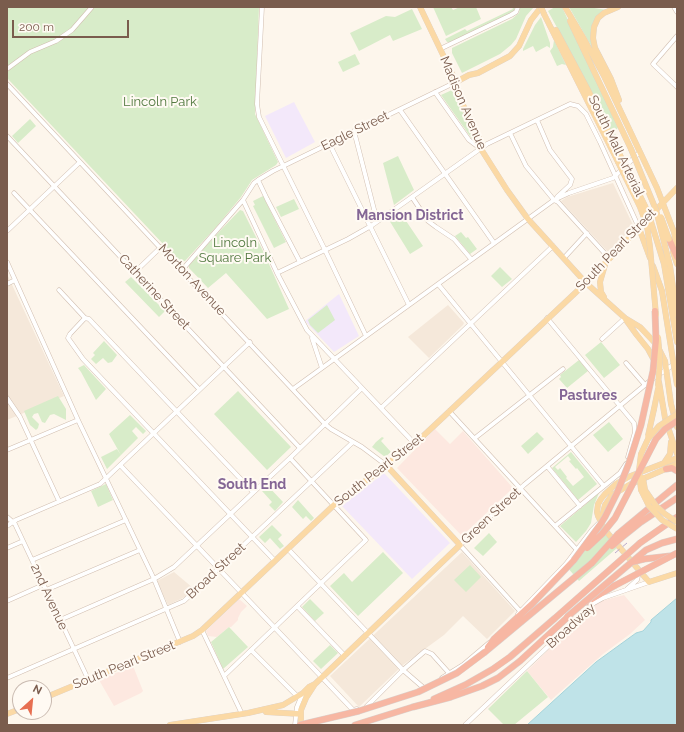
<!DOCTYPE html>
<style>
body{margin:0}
#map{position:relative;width:684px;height:732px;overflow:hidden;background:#fdf6ec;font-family:Raleway,sans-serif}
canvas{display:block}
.frame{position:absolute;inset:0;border:8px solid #7a5c4d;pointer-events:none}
.north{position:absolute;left:12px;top:680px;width:40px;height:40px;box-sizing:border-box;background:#fffaf3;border:1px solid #cabbb1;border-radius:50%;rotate:27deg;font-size:11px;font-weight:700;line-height:16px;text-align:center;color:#7a5c4d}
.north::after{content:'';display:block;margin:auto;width:14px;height:18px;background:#e76f51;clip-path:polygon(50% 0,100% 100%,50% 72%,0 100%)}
.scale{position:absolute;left:12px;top:20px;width:117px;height:18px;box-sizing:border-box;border:2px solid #7a5c4d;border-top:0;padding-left:5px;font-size:12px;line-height:14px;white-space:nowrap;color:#7a5c4d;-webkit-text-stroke:3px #fffaf3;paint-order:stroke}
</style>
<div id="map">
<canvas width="684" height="732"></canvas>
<div class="frame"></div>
<div class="north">N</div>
<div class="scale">200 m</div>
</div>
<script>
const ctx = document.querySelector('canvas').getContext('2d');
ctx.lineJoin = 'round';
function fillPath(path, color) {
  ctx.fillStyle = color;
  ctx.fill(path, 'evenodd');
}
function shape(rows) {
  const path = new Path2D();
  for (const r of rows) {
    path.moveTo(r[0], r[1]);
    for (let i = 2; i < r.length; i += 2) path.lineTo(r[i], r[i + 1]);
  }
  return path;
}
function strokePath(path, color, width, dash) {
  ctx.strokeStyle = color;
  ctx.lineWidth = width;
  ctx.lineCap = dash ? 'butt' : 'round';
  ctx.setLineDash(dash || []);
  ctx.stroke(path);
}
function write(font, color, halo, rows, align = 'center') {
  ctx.font = font + ' Raleway,sans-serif';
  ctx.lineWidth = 4;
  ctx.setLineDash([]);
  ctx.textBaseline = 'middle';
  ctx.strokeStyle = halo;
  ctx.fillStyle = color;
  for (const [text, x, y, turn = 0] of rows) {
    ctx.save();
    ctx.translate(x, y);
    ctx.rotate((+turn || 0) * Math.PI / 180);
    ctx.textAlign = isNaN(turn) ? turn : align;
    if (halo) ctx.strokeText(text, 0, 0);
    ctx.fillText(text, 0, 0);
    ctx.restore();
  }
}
fillPath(shape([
 [613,183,633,225,632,228,608,252,561,201,567,197],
 [7,274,64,396,7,420],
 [448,305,464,323,463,325,429,358,408,337],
 [462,552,515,611,487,639,463,616,444,635,403,665,359,707,330,676],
 [174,572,193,588,185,597,168,605,157,581]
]), '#f5e8da');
fillPath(shape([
 [435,429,450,444,463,431,513,488,462,536,397,468],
 [624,595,645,620,630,634,603,654,551,700,527,671,597,602],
 [239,599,247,606,241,612,238,618,238,620,231,627,229,627,217,637,208,636,206,631],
 [133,666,143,691,141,693,114,706,99,680]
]), '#fde8e0');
fillPath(shape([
 [294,102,315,142,286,158,265,116],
 [339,294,359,336,334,352,305,321],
 [384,473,450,543,412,579,342,506]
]), '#f3e8fa');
fillPath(shape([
 [7,7,259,7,255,114,278,162,276,165,252,180,241,197,217,226,185,261,180,262,7,78],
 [433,7,451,7,453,10,460,7,476,7,481,19,446,36],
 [512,7,515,7,514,11,511,13,451,42,447,42,445,39,465,29,467,31,513,9],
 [520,7,534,7,526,16,516,39,511,45,500,54,462,73,452,53,452,48,512,19,519,13],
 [555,7,562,7,600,89,618,128,614,131,622,148,619,149,573,57,548,11],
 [569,7,588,7,607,10,597,17,593,49],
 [412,9,422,29,393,41,390,35,359,51,350,33,386,16,395,17],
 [541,17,550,43,550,48,547,46,536,52,533,46,523,51,523,49,535,25],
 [554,40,566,65,562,64,557,66,550,51,553,47],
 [355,54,360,64,343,72,338,62],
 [452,90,474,136,472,139,441,95],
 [30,119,36,126,18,143,12,136],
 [398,156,414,190,394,205,383,163],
 [263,196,286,242,274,248,253,206,255,205,253,201],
 [294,199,299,209,281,217,276,207],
 [240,210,243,211,265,255,289,309,267,319,226,273,208,288,189,268,189,265,215,236],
 [400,212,423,246,410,254,389,220],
 [461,232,466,238,468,237,477,249,470,254,455,236],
 [500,267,512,279,502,287,491,276],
 [131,277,165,311,159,317,125,282],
 [327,305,335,320,318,333,310,325,308,320],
 [104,341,117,355,112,362,108,363,103,358,96,364,91,359,95,355,93,353],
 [601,342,620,365,604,378,585,355],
 [579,360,588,371,567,388,559,379,561,377,560,375],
 [84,365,106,389,96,400,81,372,78,368],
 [238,391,291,447,267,470,214,414],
 [58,396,66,409,66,420,54,414,50,415,45,423,42,422,38,413,34,414,32,417,39,424,38,428,36,430,30,425,24,411],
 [130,415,146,431,143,434,136,427,132,431,138,438,121,455,109,434],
 [609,422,623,439,608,452,593,435],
 [537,432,544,439,528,454,521,446],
 [382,437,384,438,381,441,391,452,385,457,372,447,376,442],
 [117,449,121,455,107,469,101,457],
 [571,452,597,484,578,500,552,468],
 [568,456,571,460,569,461,576,469,577,468,584,477,573,486,566,478,567,477,560,468,558,470,555,467],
 [106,484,113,500,98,507,91,491],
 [267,485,283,502,275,511,269,505,272,502,262,491],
 [599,493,594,505,591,523,586,531,576,542,560,526],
 [298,500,314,518,311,521,306,516,303,519,292,507],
 [272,525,282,535,278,539,284,546,280,549,270,538,265,543,259,537],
 [599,527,617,548,579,581,567,567],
 [489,533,497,542,483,556,474,548],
 [383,552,403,573,358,616,330,586,344,573,352,582],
 [470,565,481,577,466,592,454,580],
 [310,599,324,613,315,621,302,607],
 [229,627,248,647,223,669,211,642],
 [330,645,338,653,321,669,313,661],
 [527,671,548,697,514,725,504,725,488,709]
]), '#d8ecc9');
const water = shape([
 [677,598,677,725,527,725,596,662,636,633,643,631,651,622,651,620,677,598]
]);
fillPath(water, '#bfe3e8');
strokePath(water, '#a5d3da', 1);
const minor = shape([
 [262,7,257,104,259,117,325,250,366,336],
 [674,7,677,12],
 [677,36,653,64,677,87],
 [440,49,511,15,516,12,518,7],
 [7,69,30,52,56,41,72,30,92,7],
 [7,84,325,424,331,429,362,447,386,465],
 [435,92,469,140,481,149],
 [400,110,494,243],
 [537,120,550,150,572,179,570,185,557,197],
 [354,131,377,221],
 [510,133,526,166,554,200,558,202,610,259],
 [7,136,300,448],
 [329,143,409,305],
 [258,180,267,199,300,262],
 [14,193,199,389],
 [412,197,428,221,436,227,454,239,471,259],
 [243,200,277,273,307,330,414,443],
 [7,231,80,162],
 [564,258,587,233],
 [7,262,78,420,154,579,180,642],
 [182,270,243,200,254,183,258,180,273,171,456,82],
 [135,272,161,247],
 [277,273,348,239,371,226,487,144,570,104,578,106,586,114,600,142,639,228],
 [7,284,15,280],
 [438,284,603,485],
 [59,290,85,318,89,319,253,492],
 [85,318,70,334,68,338,83,359,275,561],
 [547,318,634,423,635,432,628,457],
 [312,338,322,368],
 [602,339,625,318],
 [626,363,645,385],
 [293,389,554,200,569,193,613,178,640,152],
 [7,398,20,417,59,501],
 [381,408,553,246],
 [449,411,577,550],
 [475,438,563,369],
 [7,450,78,420],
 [120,465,353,710,357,709],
 [547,466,580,506],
 [7,517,15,524,88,679],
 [7,526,16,520,100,484,250,342],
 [555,526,620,473,626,464],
 [7,548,23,541],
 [288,549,403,670,425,689,426,688],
 [32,560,126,520],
 [627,589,637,580,639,572],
 [46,590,140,550],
 [7,601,43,585],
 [297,606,345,656],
 [520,611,460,545,524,485,651,380,677,362],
 [518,614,566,564,592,530,600,522],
 [60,620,154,579,174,567,290,458,362,388],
 [202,630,242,714],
 [251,650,297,696],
 [224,676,366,540,290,458],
 [7,678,184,601,353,442],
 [442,678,463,665,489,643],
 [366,707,403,670,425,651,432,654,449,673],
 [295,725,297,707,302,695],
 [465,725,594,603,603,598,649,582]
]);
const major = shape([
 [420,7,456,82,463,105,479,138,481,149,507,190,528,219,586,283,625,318,640,327,657,345,665,361,671,404,677,427],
 [565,7,584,39,604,76,657,188,674,232,677,249],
 [618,7,604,13,598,18,594,27,593,38,595,48,611,79,619,100],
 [544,14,618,162],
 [570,21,631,149],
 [556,30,588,90,622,159],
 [456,82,469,75,478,73,510,56,519,46,531,20,538,11],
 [639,228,650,258],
 [673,252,677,264],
 [664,264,677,342],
 [653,266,662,291],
 [670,266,677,314],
 [604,297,601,292,600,282,605,265],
 [626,320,636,334,648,349,655,362],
 [659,382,665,418,677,454],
 [654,409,658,389],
 [677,458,628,477,616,484,605,494,601,499,598,504,597,512,598,516,605,530,649,582,677,573],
 [664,463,670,454,671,442],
 [601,521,605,505,612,495,631,484,677,464],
 [44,698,193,636,202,630,334,505,420,439,590,279,677,188],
 [266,712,301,714],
 [7,714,20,709],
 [170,725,248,713,283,705,303,693,309,687,315,684],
 [301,725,301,710,306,698,315,684,460,545,386,465]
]);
const highway = shape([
 [669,239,677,257],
 [666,469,672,468,677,471],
 [618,534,677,485],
 [621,538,641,522,677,498],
 [640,543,677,517],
 [644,559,670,556],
 [587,602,614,586],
 [488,647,494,639,532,604,574,560],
 [485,652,592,563],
 [434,699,465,685,493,669,510,657,554,619],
 [413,707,451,697,482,686,498,678,520,661,570,615],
 [355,725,416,706]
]);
strokePath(minor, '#d1beb0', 5);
strokePath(major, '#dad1cd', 6);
strokePath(highway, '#dad1cd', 7);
strokePath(minor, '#fff', 4);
strokePath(major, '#fbd9a5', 5.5);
strokePath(highway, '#f7b7a3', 6);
strokePath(shape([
 [615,553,627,543]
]), '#b9a8c9', 1, [6, 4]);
const majorBridge = shape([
 [541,7,544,14],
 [631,149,656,210,670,266],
 [622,159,648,212,664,264],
 [618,162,640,207,647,226,650,247,656,315],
 [661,217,669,239],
 [662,291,677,385],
 [658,337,660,360,658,386],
 [677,414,659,426,648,439,641,454,639,471,641,490,649,506,662,520,677,529],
 [648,436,654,409],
 [643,478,645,490,656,506,665,514,677,522]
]);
const highwayBridge = shape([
 [612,546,621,538],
 [587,548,602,534,615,518,656,439,665,429,677,421],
 [574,560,600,525,605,517,617,493,629,463,641,425,653,371,656,340,655,311],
 [632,562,644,559],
 [592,563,618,534],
 [614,586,677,553],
 [567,617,646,550,662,543,677,539],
 [554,619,640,543],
 [300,725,359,711,418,692,457,673,485,652]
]);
strokePath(majorBridge, '#dad1cd', 6, []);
strokePath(highwayBridge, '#dad1cd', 7, []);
strokePath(majorBridge, '#fbd9a5', 5.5);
strokePath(highwayBridge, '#f7b7a3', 6);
write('13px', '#537a41', '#fffaf3', [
 ["Lincoln Park",160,102],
 ["Lincoln",235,243],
 ["Square Park",235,258]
]);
write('13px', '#7a5c4d', '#fffaf3', [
 ["Madison Avenue",463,103,67],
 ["Eagle Street",355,131,-26],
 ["South Mall Arterial",616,146,64],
 ["South Pearl Street",616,250,-46],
 ["Morton Avenue",192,280,47],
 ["Catherine Street",154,292,47],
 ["South Pearl Street",379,470,-38],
 ["Green Street",491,516,-43],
 ["Broad Street",216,571,-43],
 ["2nd Avenue",49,597,65],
 ["Broadway",571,626,-42],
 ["South Pearl Street",124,665,-22]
]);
write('bold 14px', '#846695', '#fffaf3', [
 ["Mansion District",410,216],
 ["Pastures",588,396],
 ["South End",252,485]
]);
</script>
